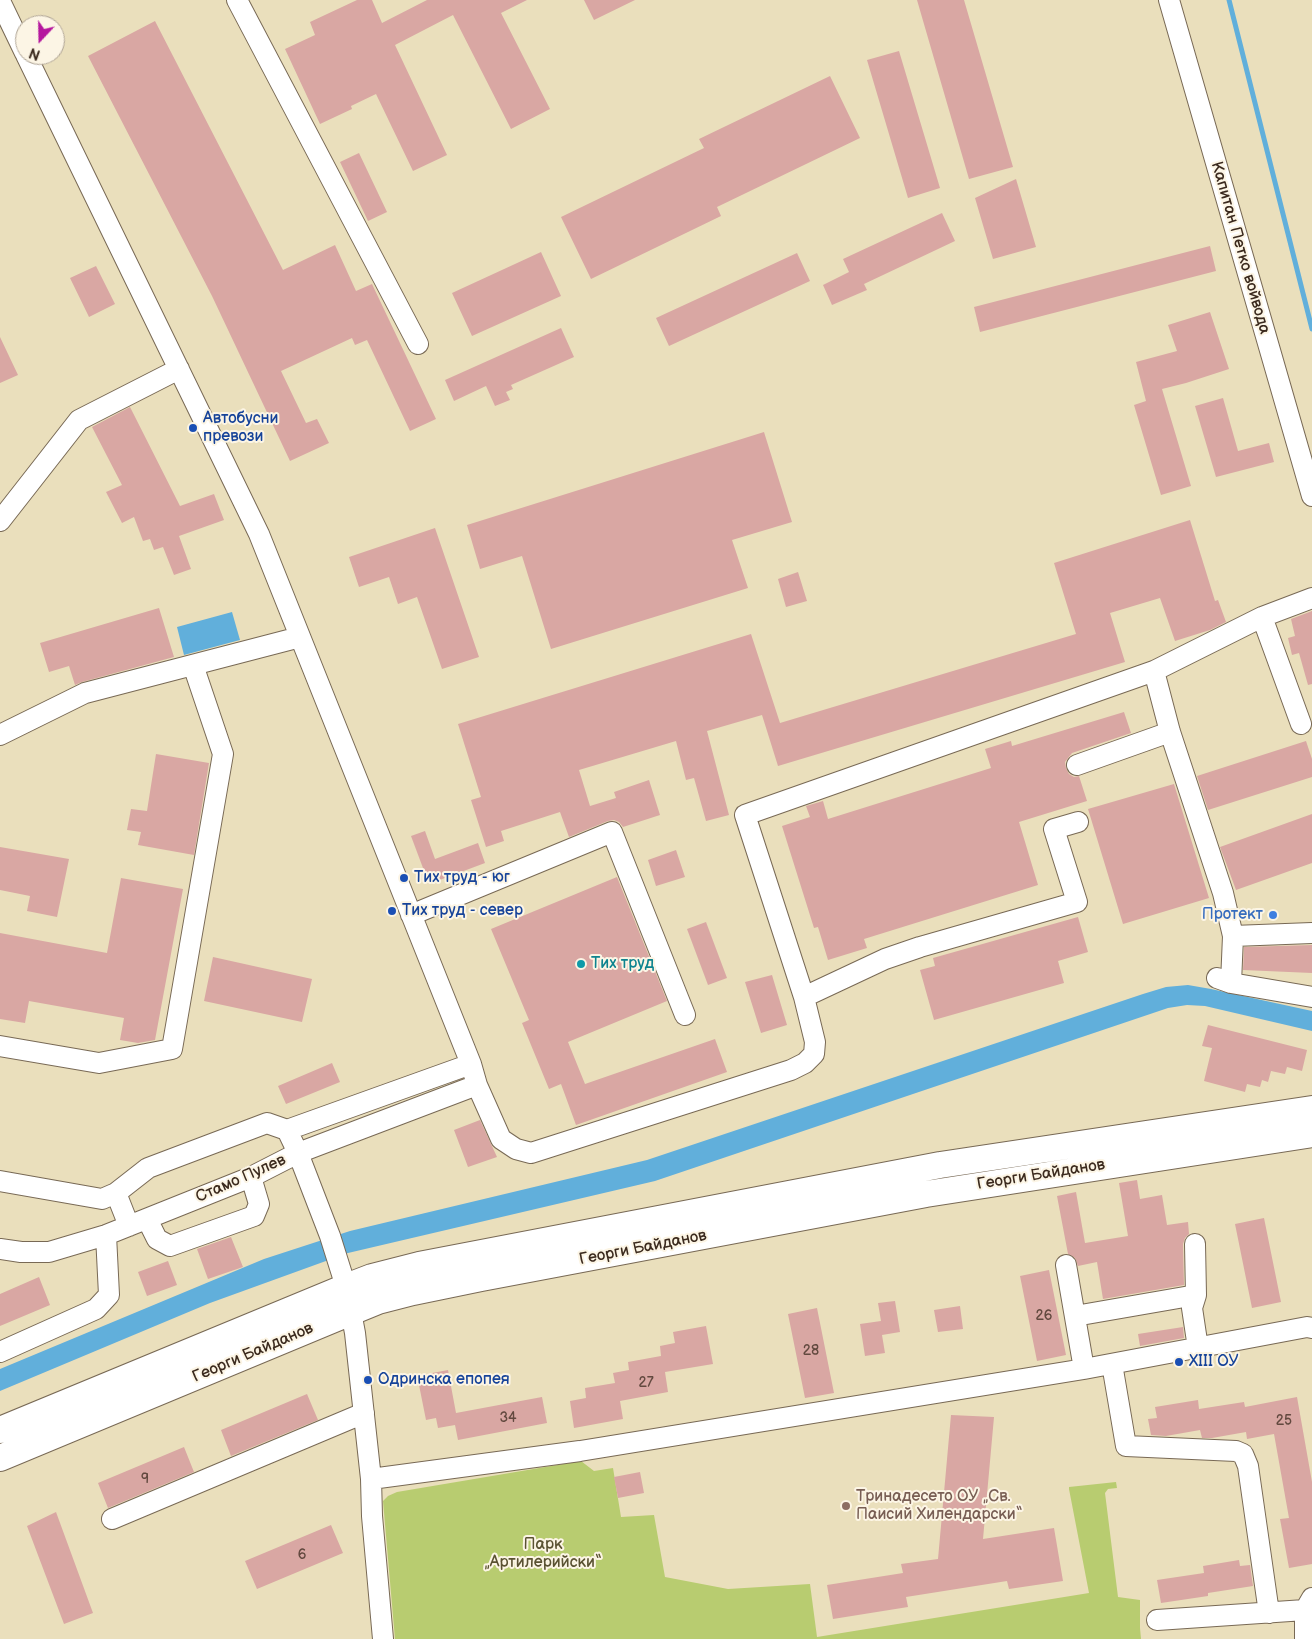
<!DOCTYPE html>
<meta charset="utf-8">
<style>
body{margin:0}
#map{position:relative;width:1312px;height:1639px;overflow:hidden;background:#eadfbc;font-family:"Balsamiq Sans",sans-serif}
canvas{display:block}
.north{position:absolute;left:15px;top:15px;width:50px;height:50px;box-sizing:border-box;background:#fcf5e5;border:1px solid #afa495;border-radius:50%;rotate:201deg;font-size:14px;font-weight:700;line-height:20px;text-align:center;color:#3b2a1e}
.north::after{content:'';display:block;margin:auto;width:18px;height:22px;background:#b5179e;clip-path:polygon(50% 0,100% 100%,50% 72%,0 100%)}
</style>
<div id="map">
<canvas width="1312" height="1639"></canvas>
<div class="north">N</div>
</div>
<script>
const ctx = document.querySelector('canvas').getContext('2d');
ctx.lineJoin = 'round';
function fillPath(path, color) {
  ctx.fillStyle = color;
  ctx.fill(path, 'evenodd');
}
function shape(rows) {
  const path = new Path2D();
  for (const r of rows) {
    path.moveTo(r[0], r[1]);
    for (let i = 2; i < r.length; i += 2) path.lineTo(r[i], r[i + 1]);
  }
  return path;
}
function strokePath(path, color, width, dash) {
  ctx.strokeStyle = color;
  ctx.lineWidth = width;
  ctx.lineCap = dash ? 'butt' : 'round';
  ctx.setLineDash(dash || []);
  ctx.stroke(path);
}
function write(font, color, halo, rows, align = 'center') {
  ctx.font = font + ' "Balsamiq Sans",sans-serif';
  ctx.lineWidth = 4;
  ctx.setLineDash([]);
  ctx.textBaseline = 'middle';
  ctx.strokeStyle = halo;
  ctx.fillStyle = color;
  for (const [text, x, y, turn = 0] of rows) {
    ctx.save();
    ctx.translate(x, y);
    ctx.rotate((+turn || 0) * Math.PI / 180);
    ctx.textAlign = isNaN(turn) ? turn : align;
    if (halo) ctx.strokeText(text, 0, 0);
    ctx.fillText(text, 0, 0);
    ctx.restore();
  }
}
fillPath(shape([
 [581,1461,594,1471,613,1468,621,1517,654,1515,665,1577,728,1589,810,1584,817,1637,1089,1593,1069,1489,1069,1487,1116,1482,1117,1488,1108,1489,1105,1493,1118,1597,1140,1600,1140,1628,1141,1639,395,1639,383,1501,388,1496,397,1492]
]), '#b8cc70');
fillPath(shape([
 [232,612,240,640,184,655,177,627],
 [1188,985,1211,989,1312,1011,1312,1031,1205,1006,1187,1005,1168,1008,655,1181,348,1253,210,1303,0,1391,0,1369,264,1259,350,1231,647,1160,1143,994,1166,987]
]), '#61afdb');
strokePath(shape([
 [1229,0,1312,329]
]), '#61afdb', 5);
fillPath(shape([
 [357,0,372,0,382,23,427,0,527,0,501,13,550,109,511,129,453,15,395,45,447,155,413,171,376,94,351,106,352,109,320,124,285,49,315,35,310,22],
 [584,0,635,0,594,20],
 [917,0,964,0,1013,167,969,179],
 [155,21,283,270,335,245,356,291,372,284,436,419,410,431,367,340,355,345,352,338,281,371,306,423,317,419,329,443,290,461,212,296,88,56],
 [899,51,940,188,908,198,867,60],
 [830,76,860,138,717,207,721,216,591,279,561,217,704,148,699,139],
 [359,153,387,212,368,221,340,162],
 [1016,179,1036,247,993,259,975,198],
 [942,213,955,241,864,284,867,290,832,305,823,285,849,272,843,259],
 [1210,246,1216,271,980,332,974,307],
 [541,252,561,296,472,336,452,293],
 [797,253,810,281,669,346,656,318],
 [96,266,115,304,89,317,70,278],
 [1210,312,1229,369,1186,383,1162,389,1191,486,1161,495,1134,405,1146,401,1136,362,1177,351,1168,325],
 [561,328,574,357,511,385,513,389,506,392,510,400,495,406,486,386,454,401,445,380],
 [0,337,18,375,0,383],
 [1223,398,1238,451,1269,443,1274,462,1216,477,1195,406],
 [130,407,180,506,214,494,224,520,179,536,191,569,174,575,163,547,154,550,150,539,143,541,134,517,122,523,106,492,122,485,92,427],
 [764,432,792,522,732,540,748,588,551,649,522,556,480,569,467,525],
 [1190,520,1215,601,1218,600,1226,622,1210,630,1175,641,1160,598,1110,613,1125,662,778,766,762,715,707,731,729,815,706,821,694,778,686,780,676,741,579,770,590,806,616,798,614,792,649,780,660,815,623,827,619,822,614,820,608,821,569,837,560,812,501,831,504,841,486,847,471,800,481,797,458,724,751,634,780,723,1076,634,1054,563],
 [435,528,479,657,442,669,417,597,398,604,389,577,359,587,349,557],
 [798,572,807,601,786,607,778,579],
 [159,608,174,657,82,682,75,685,69,666,49,672,40,643],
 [1312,611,1312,684,1308,685,1299,653,1292,655,1288,638,1295,636,1291,619],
 [1124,712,1131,733,1072,753,1065,762,1066,768,1069,774,1074,777,1079,776,1087,801,1019,822,1038,885,864,939,867,948,828,960,818,927,814,928,782,826,810,817,806,806,823,801,828,819,991,768,985,749,1011,741,1012,746],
 [1306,741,1312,759,1312,777,1208,810,1197,776],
 [156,754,209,763,194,855,138,845,141,832,127,830,131,809,147,811],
 [1174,784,1209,898,1123,924,1088,809],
 [1312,814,1312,863,1236,890,1220,847],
 [425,831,435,859,478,843,485,863,429,884,411,836],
 [0,847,69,859,57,917,27,911,30,896,0,890],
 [676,850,685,877,656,886,648,860],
 [617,877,667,1001,568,1042,585,1084,715,1039,727,1072,576,1125,561,1084,549,1089,522,1023,529,1020,491,929],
 [121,878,183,889,155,1040,138,1043,120,1040,124,1018,29,1001,25,1023,0,1019,0,933,107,953],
 [1078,917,1088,952,1058,961,1064,983,934,1020,920,970,935,966,933,958],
 [706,922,727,978,708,985,687,929],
 [1312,945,1312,973,1243,970,1244,947],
 [213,957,312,979,302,1022,204,1001],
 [772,975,787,1025,761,1033,745,982],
 [1208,1025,1307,1050,1302,1071,1287,1067,1285,1074,1271,1071,1268,1082,1262,1080,1260,1087,1247,1084,1245,1092,1204,1081,1212,1048,1202,1046],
 [332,1063,340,1082,286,1104,278,1086],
 [480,1120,497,1157,468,1167,454,1130],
 [1137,1180,1140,1199,1162,1195,1167,1225,1188,1222,1189,1234,1185,1238,1183,1244,1184,1285,1103,1299,1097,1262,1078,1266,1075,1258,1068,1254,1057,1196,1076,1192,1085,1243,1128,1236,1119,1183],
 [1264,1218,1281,1302,1252,1308,1235,1224],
 [231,1237,243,1267,208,1279,197,1249],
 [168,1261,177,1285,147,1296,138,1272],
 [1049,1270,1066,1355,1037,1361,1020,1276],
 [39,1277,50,1305,0,1326,0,1294],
 [895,1301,900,1332,882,1335,885,1353,865,1356,860,1324,881,1321,878,1303],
 [960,1306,963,1329,938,1332,934,1310],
 [817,1308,834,1393,805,1398,788,1314],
 [706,1326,713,1364,665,1372,668,1392,620,1401,623,1419,574,1428,570,1401,586,1398,585,1388,615,1383,613,1373,629,1370,628,1362,661,1356,660,1346,675,1343,673,1332],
 [1183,1327,1184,1338,1140,1346,1138,1334],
 [448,1370,456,1413,542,1397,547,1423,458,1440,455,1425,438,1428,436,1418,426,1420,419,1385,424,1384,422,1375],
 [307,1394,318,1420,231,1456,221,1430],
 [1297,1397,1312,1482,1312,1564,1289,1568,1280,1519,1289,1518,1274,1434,1247,1439,1246,1432,1212,1438,1202,1438,1200,1430,1166,1436,1151,1435,1148,1419,1157,1418,1155,1407,1198,1400,1199,1409,1244,1402,1245,1407],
 [951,1415,994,1417,983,1539,1054,1528,1063,1581,1009,1589,1007,1581,906,1597,908,1607,833,1619,827,1585,903,1573,901,1564,938,1559],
 [184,1447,194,1472,108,1508,98,1483],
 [640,1472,644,1493,618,1498,614,1477],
 [56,1512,93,1613,64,1624,27,1526],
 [331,1525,343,1553,257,1589,245,1561],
 [1239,1560,1240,1566,1250,1565,1253,1586,1208,1593,1208,1596,1161,1603,1157,1580,1204,1573,1203,1566]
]), '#d9a7a3');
const minor = shape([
 [237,0,418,344],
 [1169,0,1312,496],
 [0,1,25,53],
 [26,55,259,534,471,1064,477,1085,501,1139,516,1149,531,1153,791,1070,805,1063,814,1054,815,1042,804,997,745,815,1154,671,1262,617,1312,598],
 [0,521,79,420,179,369],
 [1262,617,1301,724],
 [1154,671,1170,732,1223,893,1233,936],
 [0,735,85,693,300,637],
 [1077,765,1170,732],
 [411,915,612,832,685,1015],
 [1217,978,1231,983,1312,997],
 [1231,983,1233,936,1312,933],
 [804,997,885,959,920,947,1077,902,1054,829,1078,822],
 [0,1046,99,1063,172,1049,223,754,193,665],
 [287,1130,298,1153,330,1236,346,1287,351,1312,355,1333,371,1479,372,1516,383,1639],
 [0,1181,102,1199,116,1193,148,1168,267,1123,287,1130,471,1064],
 [116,1193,129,1226],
 [147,1219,157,1239,170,1246,254,1216,259,1204,251,1177],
 [1195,1244,1196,1295,1192,1308,1198,1348],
 [0,1249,21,1252,49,1252,106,1235,251,1177,298,1153,477,1085],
 [1066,1265,1084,1369],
 [1075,1316,1196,1295],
 [0,1352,96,1309,109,1295,106,1235],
 [1112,1364,1126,1446,1236,1451,1243,1454,1248,1466,1269,1613],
 [371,1479,580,1451,1084,1369,1307,1327,1312,1328],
 [112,1519,364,1413],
 [1157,1620,1305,1610],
 [1305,1639,1305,1610,1312,1598]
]);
const major = shape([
 [0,1430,346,1287,372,1277,419,1265,940,1165,1312,1109],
 [0,1458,351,1312,378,1301,413,1292,481,1278,926,1194,1312,1134]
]);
strokePath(minor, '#786955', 22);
strokePath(major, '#786955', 28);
strokePath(minor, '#fff', 20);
strokePath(major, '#fff', 26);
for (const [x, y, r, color] of [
 [193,428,5,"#1a4fb4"],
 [404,878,5,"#1a4fb4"],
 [392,911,5,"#1a4fb4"],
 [1273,915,5,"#3f7fe0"],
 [581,964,5,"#0f9aa8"],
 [1179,1362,5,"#1a4fb4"],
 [368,1380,5,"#1a4fb4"],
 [846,1506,5,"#8d6e63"]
]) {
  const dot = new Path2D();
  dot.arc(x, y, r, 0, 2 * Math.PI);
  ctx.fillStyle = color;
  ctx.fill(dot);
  strokePath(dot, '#fcf5e5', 2);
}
write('14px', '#62493f', null, [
 ["26",1044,1316],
 ["28",811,1351],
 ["27",646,1383],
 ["34",508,1418],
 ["25",1284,1421],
 ["9",145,1479],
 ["6",302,1555]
]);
write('16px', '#3b2a1e', '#fcf5e5', [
 ["Капитан Петко войвода",1240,248,74],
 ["Георги Байданов",1041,1175,-9],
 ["Стамо Пулев",241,1179,-24],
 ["Георги Байданов",643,1248,-11],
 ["Георги Байданов",253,1353,-23]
]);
write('16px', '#164399', '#fcf5e5', [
 ["Автобусни",203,419],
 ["превози",203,437],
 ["Тих труд - юг",414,878],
 ["Тих труд - север",402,911],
 ["XIII ОУ",1189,1362],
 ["Одринска епопея",378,1380]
], 'left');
write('16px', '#366cbe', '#fcf5e5', [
 ["Протект",1263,915]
], 'right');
write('16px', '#0d838f', '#fcf5e5', [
 ["Тих труд",591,964]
], 'left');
write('16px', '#785e54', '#fcf5e5', [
 ["Тринадесето ОУ „Св.",856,1497],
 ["Паисий Хилендарски“",856,1515]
], 'left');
write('16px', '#5a5232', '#fcf5e5', [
 ["Парк",543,1545],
 ["„Артилерийски“",543,1563]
]);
</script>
